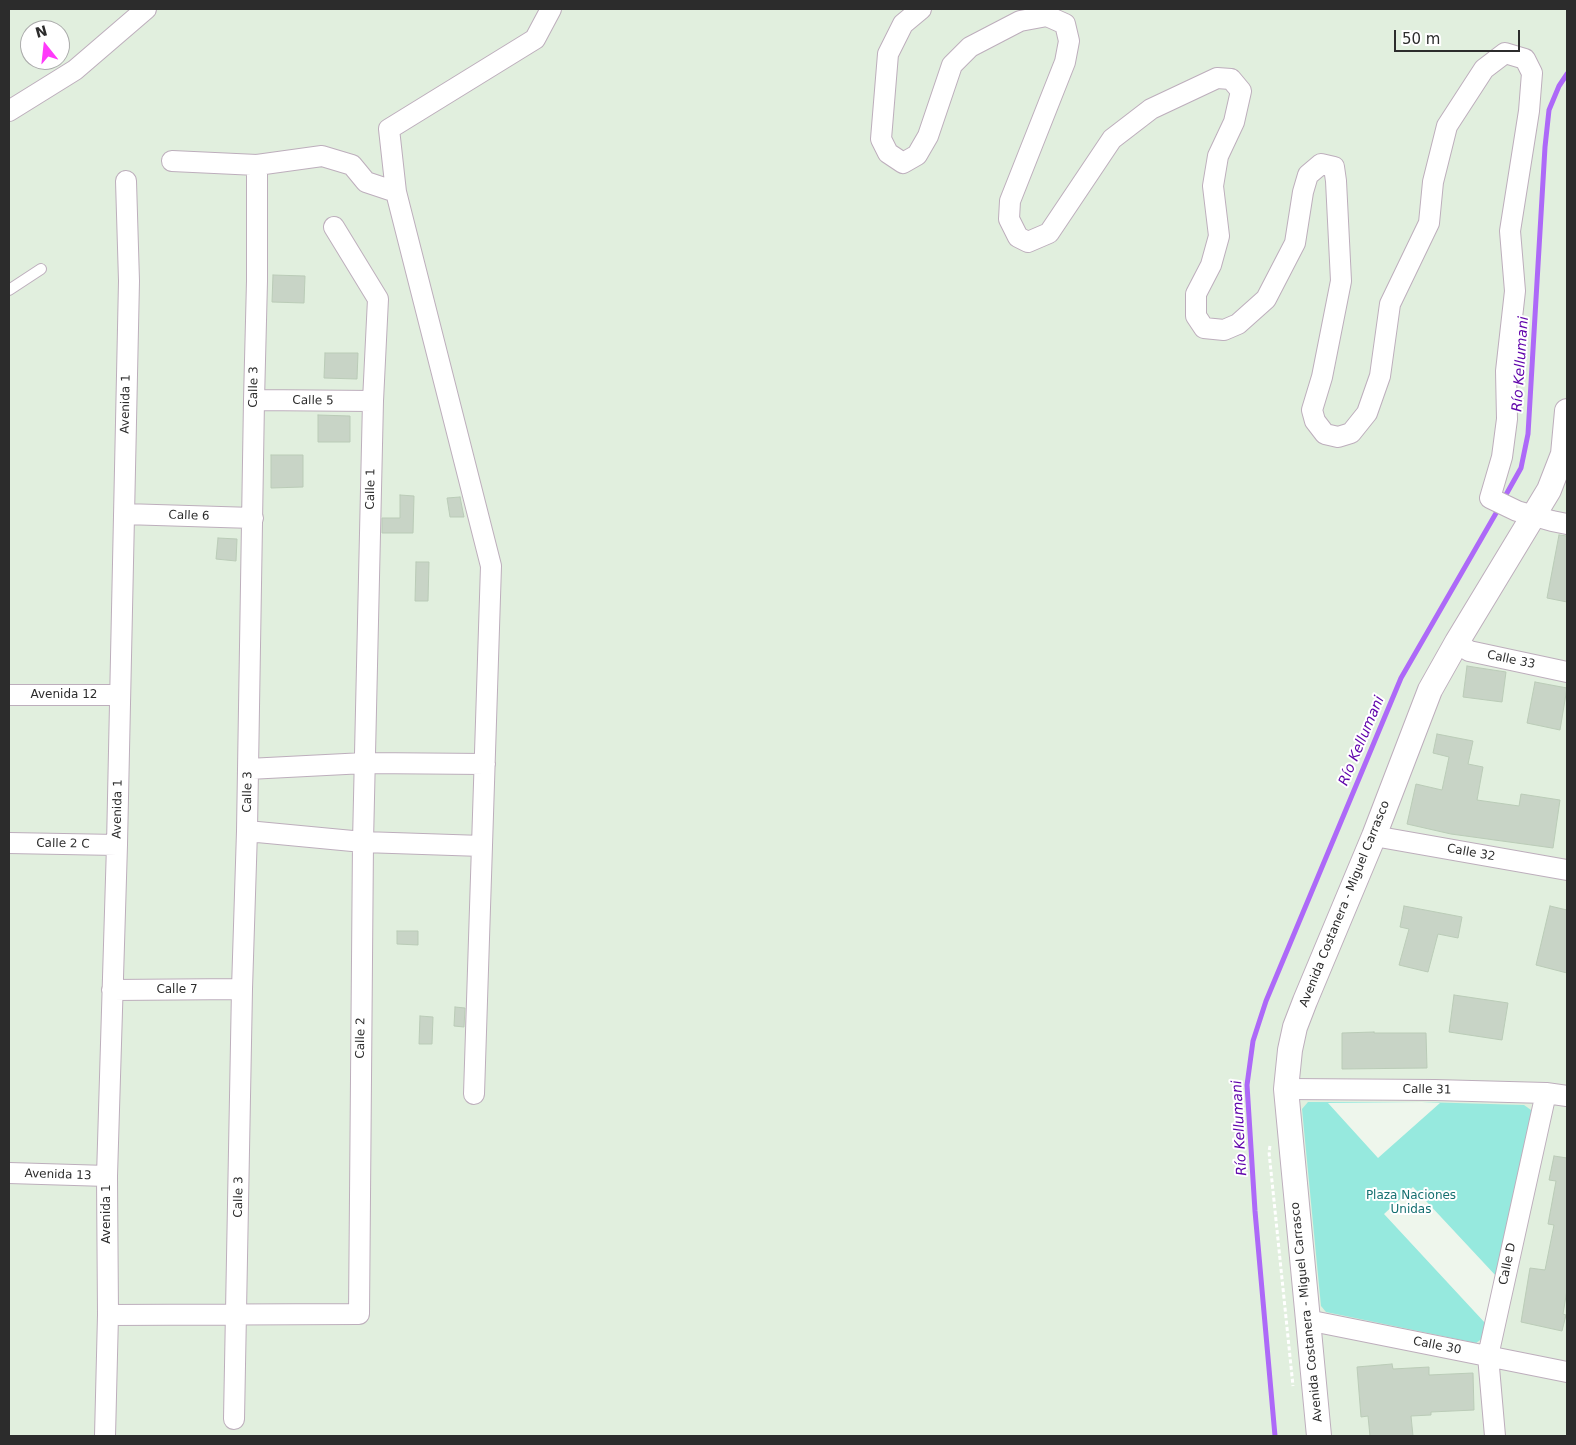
<!DOCTYPE html>
<meta charset="utf-8">
<style>
body{margin:0}
#map{position:relative;width:1576px;height:1445px;overflow:hidden;background:#e1efde;font-family:"DejaVu Sans",sans-serif}
canvas{display:block}
.frame{position:absolute;inset:0;border:10px solid #2c2c2c;pointer-events:none}
.north{position:absolute;left:20px;top:20px;width:50px;height:50px;box-sizing:border-box;background:#fff;border:1px solid #ababab;border-radius:50%;rotate:344deg;font-size:14px;font-weight:700;line-height:20px;text-align:center;color:#2c2c2c}
.north::after{content:'';display:block;margin:auto;width:18px;height:22px;background:#ff3afa;clip-path:polygon(50% 0,100% 100%,50% 72%,0 100%)}
.scale{position:absolute;left:1394px;top:30px;width:126px;height:22px;box-sizing:border-box;border:2px solid #2c2c2c;border-top:0;padding-left:6px;font-size:15px;line-height:18px;white-space:nowrap;color:#2c2c2c;-webkit-text-stroke:4px #fff;paint-order:stroke}
</style>
<div id="map">
<canvas width="1576" height="1445"></canvas>
<div class="frame"></div>
<div class="north">N</div>
<div class="scale">50 m</div>
</div>
<script>
const ctx = document.querySelector('canvas').getContext('2d');
ctx.lineJoin = 'round';
function fillPath(path, color) {
  ctx.fillStyle = color;
  ctx.fill(path, 'evenodd');
}
function shape(rows) {
  const path = new Path2D();
  for (const r of rows) {
    path.moveTo(r[0], r[1]);
    for (let i = 2; i < r.length; i += 2) path.lineTo(r[i], r[i + 1]);
  }
  return path;
}
function strokePath(path, color, width, dash) {
  ctx.strokeStyle = color;
  ctx.lineWidth = width;
  ctx.lineCap = dash ? 'butt' : 'round';
  ctx.setLineDash(dash || []);
  ctx.stroke(path);
}
function write(font, color, halo, rows, align = 'center') {
  ctx.font = font + ' "DejaVu Sans",sans-serif';
  ctx.lineWidth = 4;
  ctx.setLineDash([]);
  ctx.textBaseline = 'middle';
  ctx.strokeStyle = halo;
  ctx.fillStyle = color;
  for (const [text, x, y, turn = 0] of rows) {
    ctx.save();
    ctx.translate(x, y);
    ctx.rotate((+turn || 0) * Math.PI / 180);
    ctx.textAlign = isNaN(turn) ? turn : align;
    if (halo) ctx.strokeText(text, 0, 0);
    ctx.fillText(text, 0, 0);
    ctx.restore();
  }
}
fillPath(shape([
 [1308,1102,1422,1102,1524,1105,1531,1110,1534,1117,1483,1338,1476,1343,1326,1312,1321,1306,1302,1109]
]), '#96e9de');
fillPath(shape([
 [1422,1102,1440,1103,1378,1158,1328,1103],
 [1413,1187,1497,1277,1486,1324,1384,1214]
]), '#eef6ec');
strokePath(shape([
 [1503,500,1521,468,1528,434,1545,147,1549,110,1559,86,1567,74],
 [1275,1436,1255,1211,1247,1085,1253,1041,1266,1001,1401,678,1499,508]
]), '#ad69f8', 5);
const building = shape([
 [273,275,305,276,304,303,272,302,273,275],
 [325,353,358,353,357,379,324,378,325,353],
 [318,415,350,416,350,442,318,442,318,415],
 [271,455,303,455,303,487,271,488,271,455],
 [400,495,414,496,413,533,382,533,382,518,400,518,400,495],
 [460,497,464,517,450,517,447,498,460,497],
 [1559,535,1567,536,1567,602,1547,598,1559,535],
 [218,538,237,539,236,561,216,559,218,538],
 [416,562,429,562,428,601,415,601,416,562],
 [1467,666,1506,672,1502,702,1463,697,1467,666],
 [1535,682,1567,688,1560,730,1527,723,1535,682],
 [1437,734,1473,741,1468,764,1483,767,1477,800,1519,806,1521,794,1560,800,1553,848,1451,834,1407,824,1416,784,1442,790,1449,757,1433,753,1437,734],
 [1404,906,1462,917,1458,938,1438,934,1428,972,1399,965,1409,929,1400,927,1404,906],
 [1550,906,1567,910,1567,973,1536,965,1550,906],
 [397,931,418,931,418,945,397,944,397,931],
 [1454,995,1508,1003,1502,1040,1449,1032,1454,995],
 [455,1007,465,1008,464,1027,454,1026,455,1007],
 [420,1016,433,1017,432,1044,419,1044,420,1016],
 [1374,1032,1374,1033,1426,1033,1427,1068,1342,1069,1342,1033,1374,1032],
 [1554,1156,1567,1158,1567,1290,1563,1314,1566,1315,1562,1331,1521,1322,1530,1268,1545,1270,1554,1225,1548,1224,1556,1181,1549,1180,1554,1156],
 [1392,1364,1393,1369,1429,1367,1429,1375,1473,1373,1474,1410,1431,1412,1431,1415,1411,1416,1413,1436,1370,1436,1368,1416,1361,1417,1357,1367,1392,1364]
]);
fillPath(building, '#c8d4c6');
strokePath(building, '#bacbb7', 1);
const service = shape([
 [9,290,41,269]
]);
const minor = shape([
 [921,9,903,24,888,54,881,139,888,153,903,163,917,155,928,136,952,65,970,47,1020,21,1047,16,1065,24,1069,41,1065,62,1010,201,1009,219,1018,237,1028,242,1049,233,1112,139,1151,109,1217,78,1231,79,1241,91,1234,122,1218,156,1213,186,1219,236,1211,265,1196,294,1196,316,1204,328,1224,330,1238,324,1266,299,1295,243,1303,192,1308,175,1321,164,1334,167,1336,181,1341,281,1322,377,1312,410,1315,421,1325,434,1338,437,1351,433,1367,413,1380,376,1390,304,1429,223,1433,182,1447,126,1484,69,1505,53,1525,59,1532,73,1529,111,1510,231,1515,291,1506,371,1507,419,1502,457,1490,498,1517,511,1552,521,1567,524],
 [9,111,75,70,146,9],
 [172,161,257,165,322,156,352,165,366,182,396,192],
 [254,400,373,401],
 [124,514,253,518],
 [1457,642,1469,651,1567,672],
 [9,695,120,695],
 [248,769,365,763,485,764],
 [247,831,363,842,482,846],
 [1374,836,1567,870],
 [9,843,117,845],
 [112,990,242,989],
 [1286,1089,1435,1090,1546,1093,1567,1096],
 [474,1094,491,566,396,192,389,129,535,39,551,9],
 [9,1173,107,1176],
 [108,1315,359,1314,363,842,373,401,378,299,334,227],
 [1307,1320,1567,1372],
 [234,1419,242,989,247,831,254,400,257,281,257,165],
 [105,1436,108,1315,107,1176,117,845,129,281,126,181],
 [1495,1436,1488,1356,1546,1093]
]);
const tertiary = shape([
 [1319,1436,1286,1089,1290,1050,1295,1027,1305,1001,1374,836,1430,690,1457,642,1549,490,1563,454,1567,411]
]);
strokePath(service, '#bdaebc', 12);
strokePath(minor, '#bdaebc', 22);
strokePath(tertiary, '#bdaebc', 26);
strokePath(shape([
 [1270,1146,1269,1152,1293,1386]
]), '#fff', 3, [4, 2.5]);
strokePath(service, '#fff', 10);
strokePath(minor, '#fff', 20);
strokePath(tertiary, '#fff', 24);
write('12px', '#2c2c2c', '#fff', [
 ["Calle 3",254,387,-89],
 ["Calle 5",313,401,1],
 ["Avenida 1",126,404,-89],
 ["Calle 1",371,489,-89],
 ["Calle 6",189,516,2],
 ["Calle 33",1511,660,12],
 ["Avenida 12",64,695],
 ["Calle 3",248,792,-89],
 ["Avenida 1",118,809,-89],
 ["Calle 2 C",63,844,1],
 ["Calle 32",1471,853,10],
 ["Avenida Costanera - Miguel Carrasco",1345,904,-68],
 ["Calle 7",177,990],
 ["Calle 2",361,1038,-89],
 ["Calle 31",1427,1090,1],
 ["Avenida 13",58,1175,2],
 ["Calle 3",239,1197,-89],
 ["Avenida 1",107,1214,-90],
 ["Calle D",1508,1264,-78],
 ["Avenida Costanera - Miguel Carrasco",1307,1312,-96],
 ["Calle 30",1437,1346,11]
]);
write('12px', '#157071', '#fff', [
 ["Plaza Naciones",1411,1196],
 ["Unidas",1411,1210]
]);
write('italic 14px', '#5f03aa', '#fff', [
 ["Río Kellumani",1521,364,-86],
 ["Río Kellumani",1362,741,-67],
 ["Río Kellumani",1240,1128,-93]
]);
</script>
